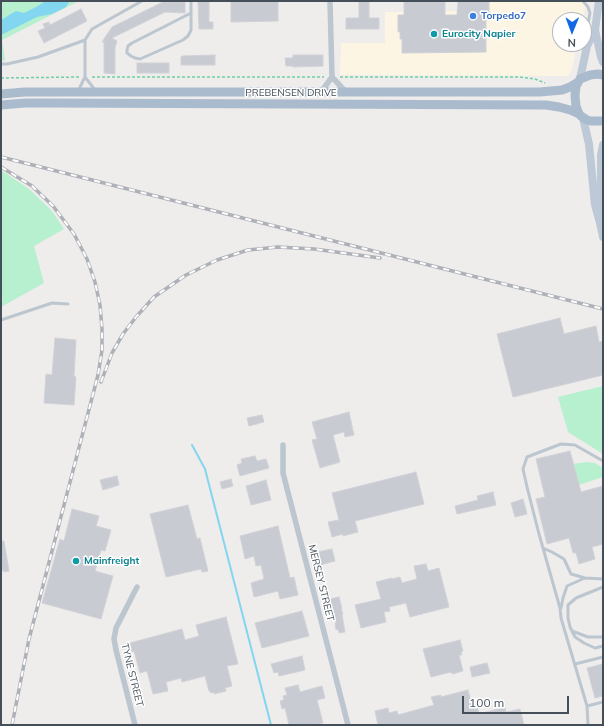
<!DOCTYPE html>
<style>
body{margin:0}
#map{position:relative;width:604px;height:726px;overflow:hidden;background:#efecec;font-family:Mulish,sans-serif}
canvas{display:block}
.frame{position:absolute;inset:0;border:2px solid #444f5a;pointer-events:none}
.north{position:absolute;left:552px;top:12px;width:40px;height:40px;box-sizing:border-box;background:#fff;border:1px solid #b4b9bd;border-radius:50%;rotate:181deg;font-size:11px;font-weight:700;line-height:16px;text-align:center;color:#444f5a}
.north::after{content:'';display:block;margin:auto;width:14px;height:18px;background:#1168e4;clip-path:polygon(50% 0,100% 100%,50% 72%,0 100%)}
.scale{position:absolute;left:462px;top:696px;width:107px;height:18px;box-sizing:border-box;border:2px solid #444f5a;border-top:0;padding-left:5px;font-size:12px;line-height:14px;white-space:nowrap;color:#444f5a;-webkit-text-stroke:3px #fff;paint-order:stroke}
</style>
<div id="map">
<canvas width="604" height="726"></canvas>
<div class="frame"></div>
<div class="north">N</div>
<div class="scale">100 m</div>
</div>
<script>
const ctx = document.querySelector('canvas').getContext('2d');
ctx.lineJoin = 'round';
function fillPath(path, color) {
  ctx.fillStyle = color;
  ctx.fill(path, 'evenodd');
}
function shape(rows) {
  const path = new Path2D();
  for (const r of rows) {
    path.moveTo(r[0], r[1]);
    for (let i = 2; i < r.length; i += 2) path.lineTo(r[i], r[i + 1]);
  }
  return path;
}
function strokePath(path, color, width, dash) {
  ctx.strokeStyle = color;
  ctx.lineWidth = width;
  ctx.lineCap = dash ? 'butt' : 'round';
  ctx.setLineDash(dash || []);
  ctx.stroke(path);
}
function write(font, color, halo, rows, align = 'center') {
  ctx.font = font + ' Mulish,sans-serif';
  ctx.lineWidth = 3;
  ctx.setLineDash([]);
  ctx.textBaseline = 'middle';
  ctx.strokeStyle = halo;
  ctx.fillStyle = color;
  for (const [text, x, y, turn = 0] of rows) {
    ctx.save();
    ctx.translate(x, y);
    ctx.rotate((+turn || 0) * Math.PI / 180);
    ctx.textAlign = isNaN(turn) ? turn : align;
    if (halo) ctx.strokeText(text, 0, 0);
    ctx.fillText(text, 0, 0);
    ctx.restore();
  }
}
fillPath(shape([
 [457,1,587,1,582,20,560,20,560,44,577,44,572,69,568,76,340,75,341,43,385,43,385,12,457,11]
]), '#fcf5e3');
fillPath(shape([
 [1,1,79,1,2,40,5,60,1,61],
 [1,170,29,189,52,211,64,229,34,246,44,283,1,307],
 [603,386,603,454,568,432,558,397],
 [587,462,595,463,603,468,603,477,579,485,573,464]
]), '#b7f0ce');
fillPath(shape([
 [45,1,70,1,66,7,52,14,37,17,1,35,1,20,16,11,24,13,38,6]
]), '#82d6ef');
strokePath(shape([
 [192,445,205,469,271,725]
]), '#82d6ef', 2);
const building = shape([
 [198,1,209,1,209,22,213,22,213,29,199,29,198,1],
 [231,1,278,1,278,21,231,22,231,1],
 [359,1,369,1,369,18,379,18,379,29,346,29,346,18,359,18,359,1],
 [404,1,445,1,445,15,457,15,458,1,486,1,486,2,489,2,489,17,486,17,486,52,402,53,402,39,400,39,400,31,398,32,398,15,404,15,404,1],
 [163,2,185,2,185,13,165,12,112,38,117,41,115,47,115,74,104,73,104,42,102,42,112,27,163,2],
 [81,9,87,21,44,43,38,31,45,28,43,24,49,22,50,25,81,9],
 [215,55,215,65,181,65,181,57,182,56,215,55],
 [293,55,323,55,323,66,293,67,293,66,286,66,285,58,293,58,293,55],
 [137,63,169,63,169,73,137,73,137,63],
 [560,318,564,334,596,326,599,342,603,341,603,375,513,397,497,334,560,318],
 [55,338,76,340,74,376,76,377,74,405,44,403,46,374,52,375,55,338],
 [349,412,354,435,345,437,344,432,333,435,340,462,320,468,312,440,317,439,312,422,349,412],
 [262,415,264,422,249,426,247,418,262,415],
 [570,451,581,492,603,486,603,544,592,547,595,559,579,564,576,553,573,553,569,538,547,544,536,499,545,497,536,459,570,451],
 [255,456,257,461,266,459,269,468,240,476,237,465,242,463,241,459,255,456],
 [416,472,424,504,355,521,358,532,343,536,343,534,332,537,328,522,339,520,332,493,416,472],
 [117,476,119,485,103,490,100,480,117,476],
 [231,479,233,486,222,489,220,482,231,479],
 [266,480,271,500,251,505,246,486,266,480],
 [493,492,496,505,457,514,455,506,478,500,477,496,493,492],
 [523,499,527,514,515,517,511,503,523,499],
 [188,505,197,539,200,538,208,571,202,572,201,569,166,577,150,514,188,505],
 [72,509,99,516,96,526,111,530,105,551,101,550,95,571,113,576,101,619,42,603,60,539,64,541,72,509],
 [278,526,290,578,294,577,298,595,280,599,278,591,254,597,251,583,264,579,261,565,256,566,254,556,245,559,240,536,278,526],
 [1,541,4,541,9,571,4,572,3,570,1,570,1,541],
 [332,549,335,561,320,565,317,552,332,549],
 [426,564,428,571,439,568,449,607,410,617,406,603,389,607,390,611,384,612,386,622,361,628,355,605,381,599,376,582,392,578,392,579,400,577,402,583,417,579,414,566,426,564],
 [339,597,342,609,341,609,343,614,342,615,345,632,339,633,338,629,336,630,335,623,336,623,330,603,331,603,330,599,339,597],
 [302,611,309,636,262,648,255,623,302,611],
 [226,617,238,664,227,666,232,686,225,688,226,691,214,694,214,692,211,693,210,691,209,691,205,676,182,682,181,678,166,682,168,691,153,694,147,671,140,673,134,651,132,652,130,643,182,629,185,640,199,636,196,625,226,617],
 [460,640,463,651,461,652,462,655,459,655,463,671,452,674,451,672,431,677,423,649,460,640],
 [302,656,305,670,279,676,278,672,274,673,271,664,302,656],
 [487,663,490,673,472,677,470,667,487,663],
 [603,664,603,696,595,698,587,668,603,664],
 [298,685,300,692,322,686,325,698,317,700,323,723,314,725,289,725,285,708,282,709,280,701,284,700,283,696,287,695,285,688,298,685],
 [468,690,472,706,477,705,479,714,505,707,506,712,520,709,524,725,378,725,375,711,388,708,389,713,397,711,398,715,434,705,431,697,441,695,441,697,468,690]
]);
fillPath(building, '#c8cbd1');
strokePath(building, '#d0d2d8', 1);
strokePath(shape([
 [92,77,324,77],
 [340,77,520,77,535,79,545,83],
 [1,78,80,77]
]), '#6ecfa2', 1.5, [3, 2]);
strokePath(shape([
 [191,1,191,30,188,36,183,40,140,59,135,58,131,56,127,53,127,50,128,46,132,43,191,13],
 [583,1,588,7,590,13,586,34,587,42],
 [1,64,7,64,38,57,85,40],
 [85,77,95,90],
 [78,91,85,77,85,40,92,29,142,1],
 [1,320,52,303,68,304],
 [543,548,552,552,564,559,571,574,585,578,603,579],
 [603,587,576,598,568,605,568,618,570,627,575,637,584,643,595,648,603,646],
 [561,608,563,598,567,586,585,578],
 [572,631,588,637,603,637],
 [575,664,603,657],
 [587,706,603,702],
 [588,725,587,706,566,635,561,618,560,608,539,534,527,487,523,469,527,457,561,444,575,445,603,461]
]), '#bcc6cf', 3);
strokePath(shape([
 [332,77,346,92],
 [321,92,332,77,330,1],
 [283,445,283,473,348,725],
 [135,725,116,650,114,639,116,628,137,587]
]), '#bcc6cf', 5.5);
strokePath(shape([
 [595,30,601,57,603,62],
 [580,79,587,46,595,30,599,1],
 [583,118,589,144,595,205,600,223,603,237],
 [601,214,601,155,603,145]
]), '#bdc9d7', 8);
strokePath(shape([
 [603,75,598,74,590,75,580,79,576,86,575,96,576,106,579,114,581,116,587,120,591,121,603,121],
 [1,94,25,92,540,92,562,90,570,87,578,82],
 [1,105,25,103,45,103,546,105,559,107,570,110,579,114]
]), '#aabbcd', 9);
const rail = shape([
 [1,157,603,309],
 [1,167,32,186,53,206,74,234,87,259,95,282,100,305,102,329,102,350,98,375,29,639,12,725],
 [101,382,112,353,123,334,136,317,154,297,186,275,217,260,248,250,278,247,314,249,380,258]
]);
strokePath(rail, '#aeb1b7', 3.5);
strokePath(rail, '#fff', 2, [6]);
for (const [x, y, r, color] of [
 [473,16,4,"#3f7fe0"],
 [434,34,4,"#0f9aa8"],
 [76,561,4,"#0f9aa8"]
]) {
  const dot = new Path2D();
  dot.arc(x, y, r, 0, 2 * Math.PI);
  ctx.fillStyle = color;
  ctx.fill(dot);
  strokePath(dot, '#fff', 1.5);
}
write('bold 10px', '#366cbe', '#fff', [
 ["Torpedo7",481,16]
], 'left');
write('bold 10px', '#0d838f', '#fff', [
 ["Eurocity Napier",442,34],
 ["Mainfreight",84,561]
], 'left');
write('10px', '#444f5a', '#fff', [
 ["PREBENSEN DRIVE",291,93],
 ["MERSEY STREET",321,583,76],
 ["TYNE STREET",132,675,76]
]);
</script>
